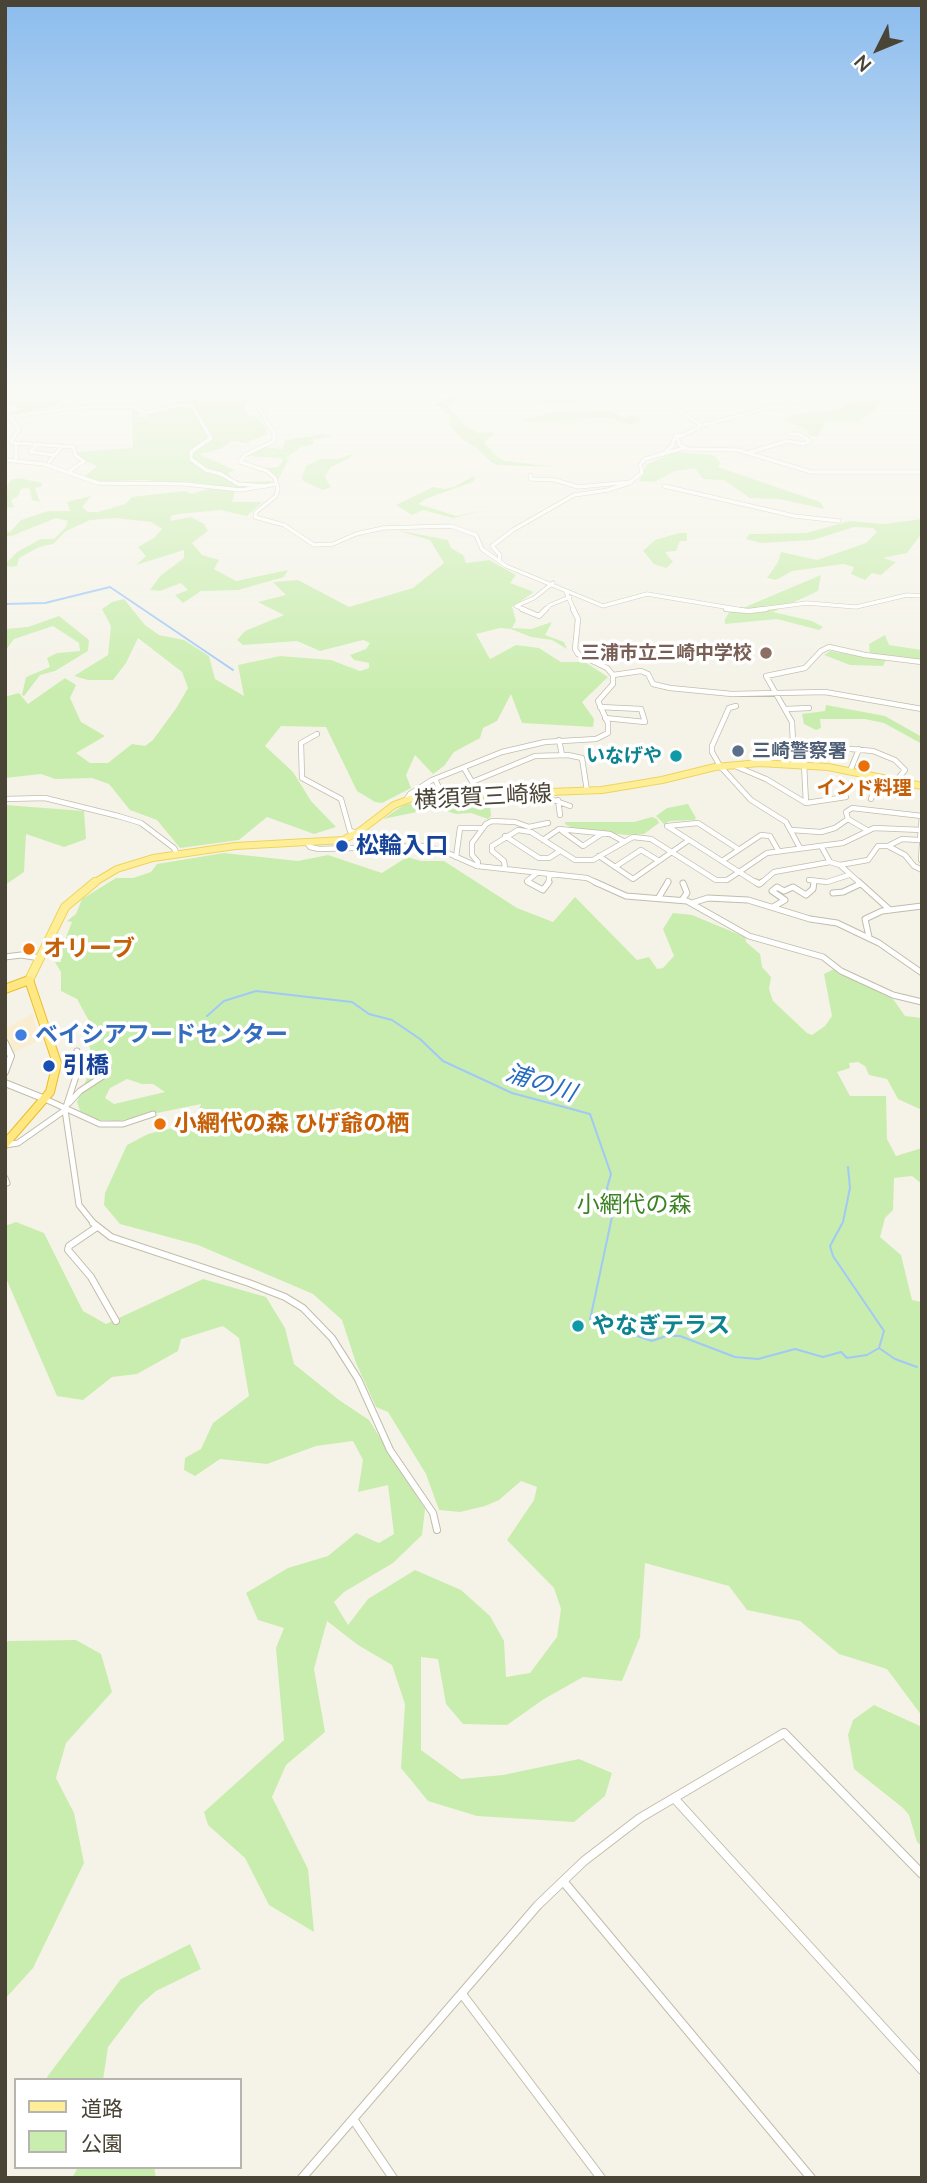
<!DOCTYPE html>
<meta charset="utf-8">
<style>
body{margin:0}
#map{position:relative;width:927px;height:2183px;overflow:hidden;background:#f5f3e8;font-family:Lato,"Noto Sans JP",sans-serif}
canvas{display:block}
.frame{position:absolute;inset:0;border:7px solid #4a4436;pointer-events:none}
.legend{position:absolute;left:14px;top:2078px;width:228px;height:91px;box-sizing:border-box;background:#fff;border:2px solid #b7b4af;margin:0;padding:9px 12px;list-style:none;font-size:21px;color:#4a4436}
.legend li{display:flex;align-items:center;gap:14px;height:35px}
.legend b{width:35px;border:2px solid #b7b4af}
.north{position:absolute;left:843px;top:14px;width:70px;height:70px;-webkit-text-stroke:5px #fff;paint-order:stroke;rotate:227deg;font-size:19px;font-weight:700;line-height:28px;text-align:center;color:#4a4436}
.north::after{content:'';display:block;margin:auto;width:24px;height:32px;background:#4a4436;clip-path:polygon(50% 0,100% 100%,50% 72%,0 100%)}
</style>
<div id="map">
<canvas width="927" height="2183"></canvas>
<div class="frame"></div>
<ul class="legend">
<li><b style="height:9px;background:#ffee98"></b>道路</li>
<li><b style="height:19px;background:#c9edae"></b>公園</li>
</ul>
<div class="north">N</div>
</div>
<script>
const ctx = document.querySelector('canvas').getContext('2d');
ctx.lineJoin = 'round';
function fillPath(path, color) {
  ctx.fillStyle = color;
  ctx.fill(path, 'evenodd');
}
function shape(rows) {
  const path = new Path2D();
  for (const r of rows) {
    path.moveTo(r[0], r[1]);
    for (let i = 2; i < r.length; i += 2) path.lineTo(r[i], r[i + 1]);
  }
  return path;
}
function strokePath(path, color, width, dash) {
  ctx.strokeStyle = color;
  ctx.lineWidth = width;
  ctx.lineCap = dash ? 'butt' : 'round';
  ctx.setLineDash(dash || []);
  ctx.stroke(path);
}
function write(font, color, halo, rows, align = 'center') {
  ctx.font = font + ' Lato,"Noto Sans JP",sans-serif';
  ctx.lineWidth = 7;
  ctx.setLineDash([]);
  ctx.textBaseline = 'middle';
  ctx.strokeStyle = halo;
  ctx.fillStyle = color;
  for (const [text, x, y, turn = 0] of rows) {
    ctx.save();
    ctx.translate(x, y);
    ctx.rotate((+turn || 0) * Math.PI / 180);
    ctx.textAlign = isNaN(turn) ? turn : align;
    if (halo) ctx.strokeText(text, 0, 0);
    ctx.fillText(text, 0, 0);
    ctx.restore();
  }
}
fillPath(shape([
 [33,1013,38,1041,9,1055,5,1061,5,1029]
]), '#f9edd2');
fillPath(shape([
 [43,391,63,391,56,406,5,416,5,413,21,410,5,403,5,393,32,395,42,393],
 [185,391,258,391,246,405,245,413,260,419,268,434,247,442,251,444,232,441,220,449,199,454,235,470,228,473,233,479,243,482,271,481,270,483,248,484,234,482,223,473,216,474,239,485,260,485,243,489,143,480,94,482,84,477,97,466,85,461,76,452,133,448,132,409,140,413,138,417,147,418,151,411,188,398],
 [456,391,476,391,479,394,482,399,469,398,450,404,449,407,464,425,478,433,492,432,494,435,484,442,496,456,505,461,556,467,498,465,491,462,479,450,463,440,450,425,450,416,439,407,442,401,457,394],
 [542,391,587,391,573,403,546,404,538,401,537,393],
 [855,391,882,391,885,394,875,409,859,422,825,422,818,437,809,435,807,430,784,419,797,414,837,410,857,400],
 [611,411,625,418,632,414,640,420,630,425,607,417,548,422,521,421,553,412],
 [324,434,332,437,312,439,314,444,301,447,286,458,289,459,278,480,264,468,278,467,283,461,281,458,245,456,266,447,282,449,286,440],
 [676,452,713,455,721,463,718,467,820,502,825,509,779,499,750,498,724,480,703,479,695,468,675,471,654,482,639,481,647,464],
 [353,454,350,458,331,467,325,477,331,487,323,490,303,481,302,477,306,466,320,459,338,459],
 [472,477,476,477,473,482,428,498,418,504,456,516,481,511,453,518,423,510,412,515,396,505,433,487,444,489,454,487],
 [19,478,42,483,42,486,35,488,40,502,32,500,30,489,26,488,21,489,18,496,11,500,14,507,5,508,5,490,11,480],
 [209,489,235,491,232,502,262,502,247,516,220,510,178,514,171,516,170,521,191,517,204,524,208,531,192,543,202,555,219,560,214,569,236,581,288,570,284,577,238,590,201,591,183,603,175,595,188,590,181,583,160,591,150,590,160,576,184,558,184,550,136,565,146,556,138,547,154,538,162,529,151,522,115,518,90,520,66,531,53,544,39,547,19,558,17,566,10,567,5,564,17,552,41,539,54,539,66,527,68,521,56,518,14,535,5,537,5,532,10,532,21,520,48,511,70,511,67,502,91,496,82,507,88,512,98,512,125,504,132,497,185,491,191,494],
 [922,519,922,533,907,553,883,558,896,562,881,575,872,573,865,580,851,574,854,567,843,564,792,571,776,580,767,578,778,562,781,552,817,560,866,543,877,532,873,528,854,527,813,540,761,543,746,539,749,534,806,533,850,521,883,524],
 [396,530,448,540,451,548,463,555,466,563,489,560,516,575,510,583,534,592,512,607,516,621,512,628,531,629,552,622,545,635,564,642,567,649,552,640,531,637,511,629,500,628,476,634,490,659,516,645,539,648,561,662,585,662,608,677,582,702,594,719,593,727,522,723,511,694,497,721,483,728,480,738,454,752,444,766,433,774,415,755,406,775,411,788,382,803,375,802,357,791,326,727,281,726,265,746,293,772,311,801,336,827,314,834,267,817,239,840,180,848,157,820,130,810,109,784,92,778,55,779,41,774,5,778,5,698,8,696,19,693,28,704,65,678,76,685,70,698,81,722,105,736,76,753,90,763,108,763,132,744,145,746,153,740,177,707,188,688,182,672,138,638,126,663,113,680,88,680,74,676,108,655,111,626,102,609,112,602,124,599,145,625,159,635,184,640,209,656,215,679,244,696,238,665,280,656,331,660,360,671,369,668,369,663,354,660,350,655,366,649,370,643,363,640,320,651,297,641,243,645,237,640,245,631,284,615,258,602,286,595,273,582,298,580,349,607,413,588,444,563,430,540],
 [679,533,687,533,687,541,680,541,676,551,665,552,673,562,666,568,654,564,643,551,655,540],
 [821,575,818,591,773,612,812,621,823,627,819,630,777,619,725,624,725,619,730,611,738,610],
 [59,616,89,640,88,651,55,671,40,675,24,696,22,695,26,677,50,667,47,658,57,653,80,651,79,643,53,626,14,639,5,651,5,629,28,627],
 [885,635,889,645,922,650,922,660,888,655,883,666,850,665,824,655,830,651,875,659,870,655,869,644],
 [826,705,885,716,922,737,922,744,884,723,865,719,820,719,821,728,816,730,804,724,802,714,825,711],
 [441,797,509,797,514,801,490,804,491,816,488,819,471,813,456,814,436,808,383,819,404,805],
 [688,804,696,818,694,820,670,821,664,824,656,816,667,808],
 [5,805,84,811,86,839,64,847,26,834,24,872,5,885],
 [652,817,657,819,659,823,644,834,627,835,574,829,565,824,565,822,634,822],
 [224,853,298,861,328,855,382,873,407,857,421,861,444,861,517,908,553,922,575,897,637,960,649,957,657,969,663,968,674,956,663,929,673,913,692,915,745,937,746,942,760,954,762,967,771,977,769,989,773,1001,807,1033,812,1035,825,1026,832,1016,824,974,834,969,893,999,905,1016,922,1018,922,1110,898,1099,887,1079,869,1075,865,1066,858,1062,849,1063,850,1068,837,1072,850,1096,886,1096,887,1139,896,1156,922,1148,922,1184,912,1176,894,1178,893,1210,885,1218,880,1237,901,1255,912,1300,922,1302,922,1716,887,1669,839,1654,800,1621,747,1610,729,1586,645,1563,640,1637,622,1681,583,1677,544,1699,507,1725,463,1724,446,1704,438,1659,421,1657,421,1750,461,1779,503,1775,579,1759,612,1773,605,1796,574,1822,477,1816,428,1801,401,1768,405,1704,392,1665,358,1645,327,1621,314,1669,325,1732,286,1765,272,1797,308,1869,314,1932,269,1905,245,1858,208,1825,204,1812,284,1740,276,1648,284,1628,258,1620,246,1593,288,1568,328,1556,356,1533,379,1543,394,1534,388,1485,358,1492,363,1460,353,1441,316,1446,267,1464,220,1459,195,1476,184,1470,185,1458,201,1449,213,1423,249,1396,239,1338,223,1326,181,1339,178,1351,137,1374,112,1377,83,1400,57,1396,5,1276,5,1226,16,1222,44,1233,83,1311,106,1324,203,1279,266,1297,285,1328,294,1364,339,1400,369,1420,425,1509,422,1535,393,1563,344,1592,334,1602,348,1625,368,1599,415,1570,461,1590,490,1616,504,1641,506,1677,530,1673,557,1637,561,1609,554,1588,507,1540,534,1500,537,1487,521,1481,499,1500,485,1506,460,1512,439,1510,426,1474,388,1412,376,1407,356,1363,342,1320,313,1294,198,1245,120,1224,104,1205,105,1193,127,1145,148,1134,193,1123,201,1104,118,1121,83,1119,77,1102,94,1061,85,1032,89,1021,77,999,61,991,61,972,55,962,61,962,61,950,72,922,67,921,76,914,82,899,116,878,133,878,151,872,157,864],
 [127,1079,142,1084,153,1084,165,1092,114,1104,105,1098,110,1088],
 [76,1640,101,1654,112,1692,66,1743,56,1778,74,1813,84,1863,33,1968,5,1999,5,1645,8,1641],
 [874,1705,922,1727,922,1846,917,1842,909,1815,903,1808,854,1769,848,1735,853,1720],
 [190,1944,201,1969,156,1991,140,2005,108,2047,103,2080,48,2080,47,2077,121,1979],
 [78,2167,154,2167,156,2178,72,2178]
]), '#c9edae');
strokePath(shape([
 [437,405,459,395,455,391],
 [5,604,45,603,110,587,233,670],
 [207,1016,224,1001,256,991,352,1002,369,1014,392,1020,420,1039,443,1061,512,1093,590,1114,611,1174,607,1188,613,1212,590,1320,652,1341,666,1336,680,1336,735,1357,758,1359,795,1349,823,1357,841,1352,847,1358,867,1355,879,1348,895,1359,917,1367],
 [848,1167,850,1188,843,1222,830,1246,833,1256,884,1331,879,1348]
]), '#a0c9f7', 2);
const minorFar4 = shape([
 [52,409,62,403,58,391],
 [5,417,84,407,132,407],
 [10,417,19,429,11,442,16,443,16,461],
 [699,426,772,407,783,407,788,402,803,399,783,391],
 [16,443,73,447,76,456,84,461,70,471],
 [38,444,30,452,55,455],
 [748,453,787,441,804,444,810,441,799,434,788,434],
 [663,454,672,446,675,436,680,435],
 [5,460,44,464,98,483,185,484,241,490,276,484],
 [49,462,62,446],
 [530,475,531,479,555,480,578,487,631,482],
 [664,486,794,516,839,521],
 [526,610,516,606,534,598,553,583],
 [545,610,550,605,570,597]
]);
const minorFar3 = shape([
 [522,609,539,616,546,609],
 [613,675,641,671,648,674,653,684,670,688,732,694,825,692,922,709],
 [600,707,641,709,645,722,605,718],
 [786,709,809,708],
 [317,734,301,743,302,778,341,799,350,831,357,833],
 [559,740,562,755],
 [828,747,873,751,895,760,905,770,896,781],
 [770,749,794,751],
 [794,763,792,722,766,676,805,668,821,651,829,647,865,655,922,662],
 [804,764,806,803],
 [720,766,712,752,712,746,729,708,736,706],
 [735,766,766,779,806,803,846,797],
 [464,768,479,794],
 [850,771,859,749],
 [435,779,442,794],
 [472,782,535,756,568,755,582,758,587,791],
 [534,793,570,806],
 [871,799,879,777],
 [558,800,560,815],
 [118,816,141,823,174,848,177,854],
 [848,819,867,830],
 [548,823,529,827,515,822,492,821,486,824,472,843,472,855,478,862,477,866,587,878,599,884],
 [791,830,821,832,835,828,848,819,846,812,852,808,922,816],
 [562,831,583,846,603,833],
 [505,836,539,858,549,858,560,851],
 [543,840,559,829,610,834,623,841],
 [920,840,922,816],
 [888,846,905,855,914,866,922,870],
 [738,849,698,823,667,826,758,884],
 [599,856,633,879,689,840],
 [456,857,460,828,481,828],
 [921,860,922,845],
 [722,861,761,835,770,836,778,850],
 [830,862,840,865,861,884],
 [840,865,868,860,878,846,888,846,902,839,919,840],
 [615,867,641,850,659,861],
 [505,868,504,861,492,851,492,846,518,830,531,832,575,860,593,860,633,837,651,839,716,880,727,880,739,872],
 [809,880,827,882,849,875],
 [532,884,527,881,537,873],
 [548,884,550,874],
 [667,884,668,881],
 [760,884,774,872,830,862,821,846]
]);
const minorFar2 = shape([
 [528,882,543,890,549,882],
 [595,882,626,896,687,901,749,936,823,957,841,971,893,995,922,1002],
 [756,882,759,884,762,882],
 [859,882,890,910],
 [833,893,843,892,860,884],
 [659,897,668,882],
 [682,900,687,893,683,883],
 [692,903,708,898,748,900,810,919,837,923,879,943,922,973],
 [773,907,785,900,772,891,777,887,784,891,793,887,806,895,813,889,814,882],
 [869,937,865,919,882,911,922,906],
 [5,957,21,955,40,958],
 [45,1099,100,1124,123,1124,153,1114],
 [69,1103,80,1091,103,1076,108,1068],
 [65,1110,79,1205,95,1225],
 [5,1145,18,1143,65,1110,79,1067,77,1051],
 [5,1178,7,1183]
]);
const minorFar1 = shape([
 [93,1223,111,1237,249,1283,285,1297,303,1308,332,1338,358,1379,390,1450,433,1513,437,1530],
 [97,1227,69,1246,68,1250,91,1277,116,1321]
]);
const minor = shape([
 [674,1798,922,2070],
 [563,1881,811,2178],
 [462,1994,601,2178],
 [353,2119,393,2178],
 [302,2178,538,1905,584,1861,640,1818,784,1733,922,1874]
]);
const tertiaryFar2 = shape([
 [261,391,256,397,257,405,274,434,274,441,245,455,240,462,267,471,275,478,278,489,276,496,256,512,255,517,284,525,314,545,333,544,356,534,383,528,451,526,476,535,482,549,506,566,603,606,647,594,743,610],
 [642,391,672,405,699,424,698,428,677,438,680,445,688,449,738,450,811,472,922,472],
 [132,407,147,413,179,405,192,406,211,438,191,452,191,459,206,470,221,474,238,484,266,486],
 [499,561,500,555,492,546,513,530,574,495,608,490,629,483,642,473,640,465,645,459,684,448],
 [566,592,574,610],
 [754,610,807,603,856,607,907,595,922,596]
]);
const tertiaryFar1 = shape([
 [726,609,749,611,766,609],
 [720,766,751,800,786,822,800,848],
 [5,799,45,798,118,816],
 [407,799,410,794,432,780,502,752,545,742,596,739,608,733,608,723,598,701,613,684,613,675,607,668,578,654,575,649,578,619,573,609],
 [307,843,310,847,319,849,423,846,443,851,477,866],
 [739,872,767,853,843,843,874,828,922,830]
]);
const tertiary = shape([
 [5,1043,11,1056,5,1072],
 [5,1083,45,1099]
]);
const primaryFar1 = shape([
 [92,884,117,869,153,858,235,846,343,840,360,831,394,805,415,797,602,790,662,780,715,767,759,763,828,767,922,786]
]);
const primary = shape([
 [29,980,65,907,95,882]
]);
const trunk = shape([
 [5,989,29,980,57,1063,50,1092,5,1144]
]);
strokePath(minorFar4, '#c2bdaa', 4.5);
strokePath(minorFar3, '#c2bdaa', 6);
strokePath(minorFar2, '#c2bdaa', 7);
strokePath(minorFar1, '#c2bdaa', 8);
strokePath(minor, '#c2bdaa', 10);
strokePath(tertiaryFar2, '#c2bdaa', 4.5);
strokePath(tertiaryFar1, '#c2bdaa', 6);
strokePath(tertiary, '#c2bdaa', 8);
strokePath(primaryFar1, '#eed45e', 8);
strokePath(primary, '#eed45e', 10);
strokePath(trunk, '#ebbc2d', 10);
strokePath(minorFar4, '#fff', 3.5);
strokePath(minorFar3, '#fff', 4.5);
strokePath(minorFar2, '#fff', 5);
strokePath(minorFar1, '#fff', 6);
strokePath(minor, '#fff', 8);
strokePath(tertiaryFar2, '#fff', 3.5);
strokePath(tertiaryFar1, '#fff', 4.5);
strokePath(tertiary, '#fff', 6);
strokePath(primaryFar1, '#ffee98', 6);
strokePath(primary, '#ffee98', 8);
strokePath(trunk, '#ffe781', 8);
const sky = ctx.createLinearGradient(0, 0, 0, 696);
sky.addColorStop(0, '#8bbcee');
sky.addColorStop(0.56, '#fafaf5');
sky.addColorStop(1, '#fafaf500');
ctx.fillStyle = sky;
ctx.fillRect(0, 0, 927, 696);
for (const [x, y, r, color] of [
 [766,653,7,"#8d6e63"],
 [738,751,7,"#5c6f8a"],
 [676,756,7,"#0f9aa8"],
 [864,766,7,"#e8710a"],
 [342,846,7,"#1a4fb4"],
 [29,949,7,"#e8710a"],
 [21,1035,7,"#3f7fe0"],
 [49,1066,7,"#1a4fb4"],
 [160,1124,7,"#e8710a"],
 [578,1326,7,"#0f9aa8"]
]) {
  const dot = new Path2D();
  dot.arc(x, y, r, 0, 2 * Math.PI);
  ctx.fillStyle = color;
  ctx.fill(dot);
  strokePath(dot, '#fff', 2.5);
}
write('bold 19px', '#785e54', '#fff', [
 ["三浦市立三崎中学校",752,653]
], 'right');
write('bold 19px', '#4e5e75', '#fff', [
 ["三崎警察署",752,751]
], 'left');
write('bold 19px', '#0d838f', '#fff', [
 ["いなげや",662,756]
], 'right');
write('bold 19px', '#c56008', '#fff', [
 ["インド料理",864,788]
]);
write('23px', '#4a4436', '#fff', [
 ["横須賀三崎線",483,797,-3]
]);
write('bold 23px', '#164399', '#fff', [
 ["松輪入口",356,846],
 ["引橋",63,1066]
], 'left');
write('bold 23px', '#c56008', '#fff', [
 ["オリーブ",43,949],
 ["小網代の森 ひげ爺の栖",174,1124]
], 'left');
write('bold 23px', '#366cbe', '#fff', [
 ["ベイシアフードセンター",35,1035]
], 'left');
write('23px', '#3b8223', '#fff', [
 ["小網代の森",634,1205]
]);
write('bold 23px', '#0d838f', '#fff', [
 ["やなぎテラス",592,1326]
], 'left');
write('italic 24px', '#256bc0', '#fff', [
 ["浦の川",541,1083,18]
]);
</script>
